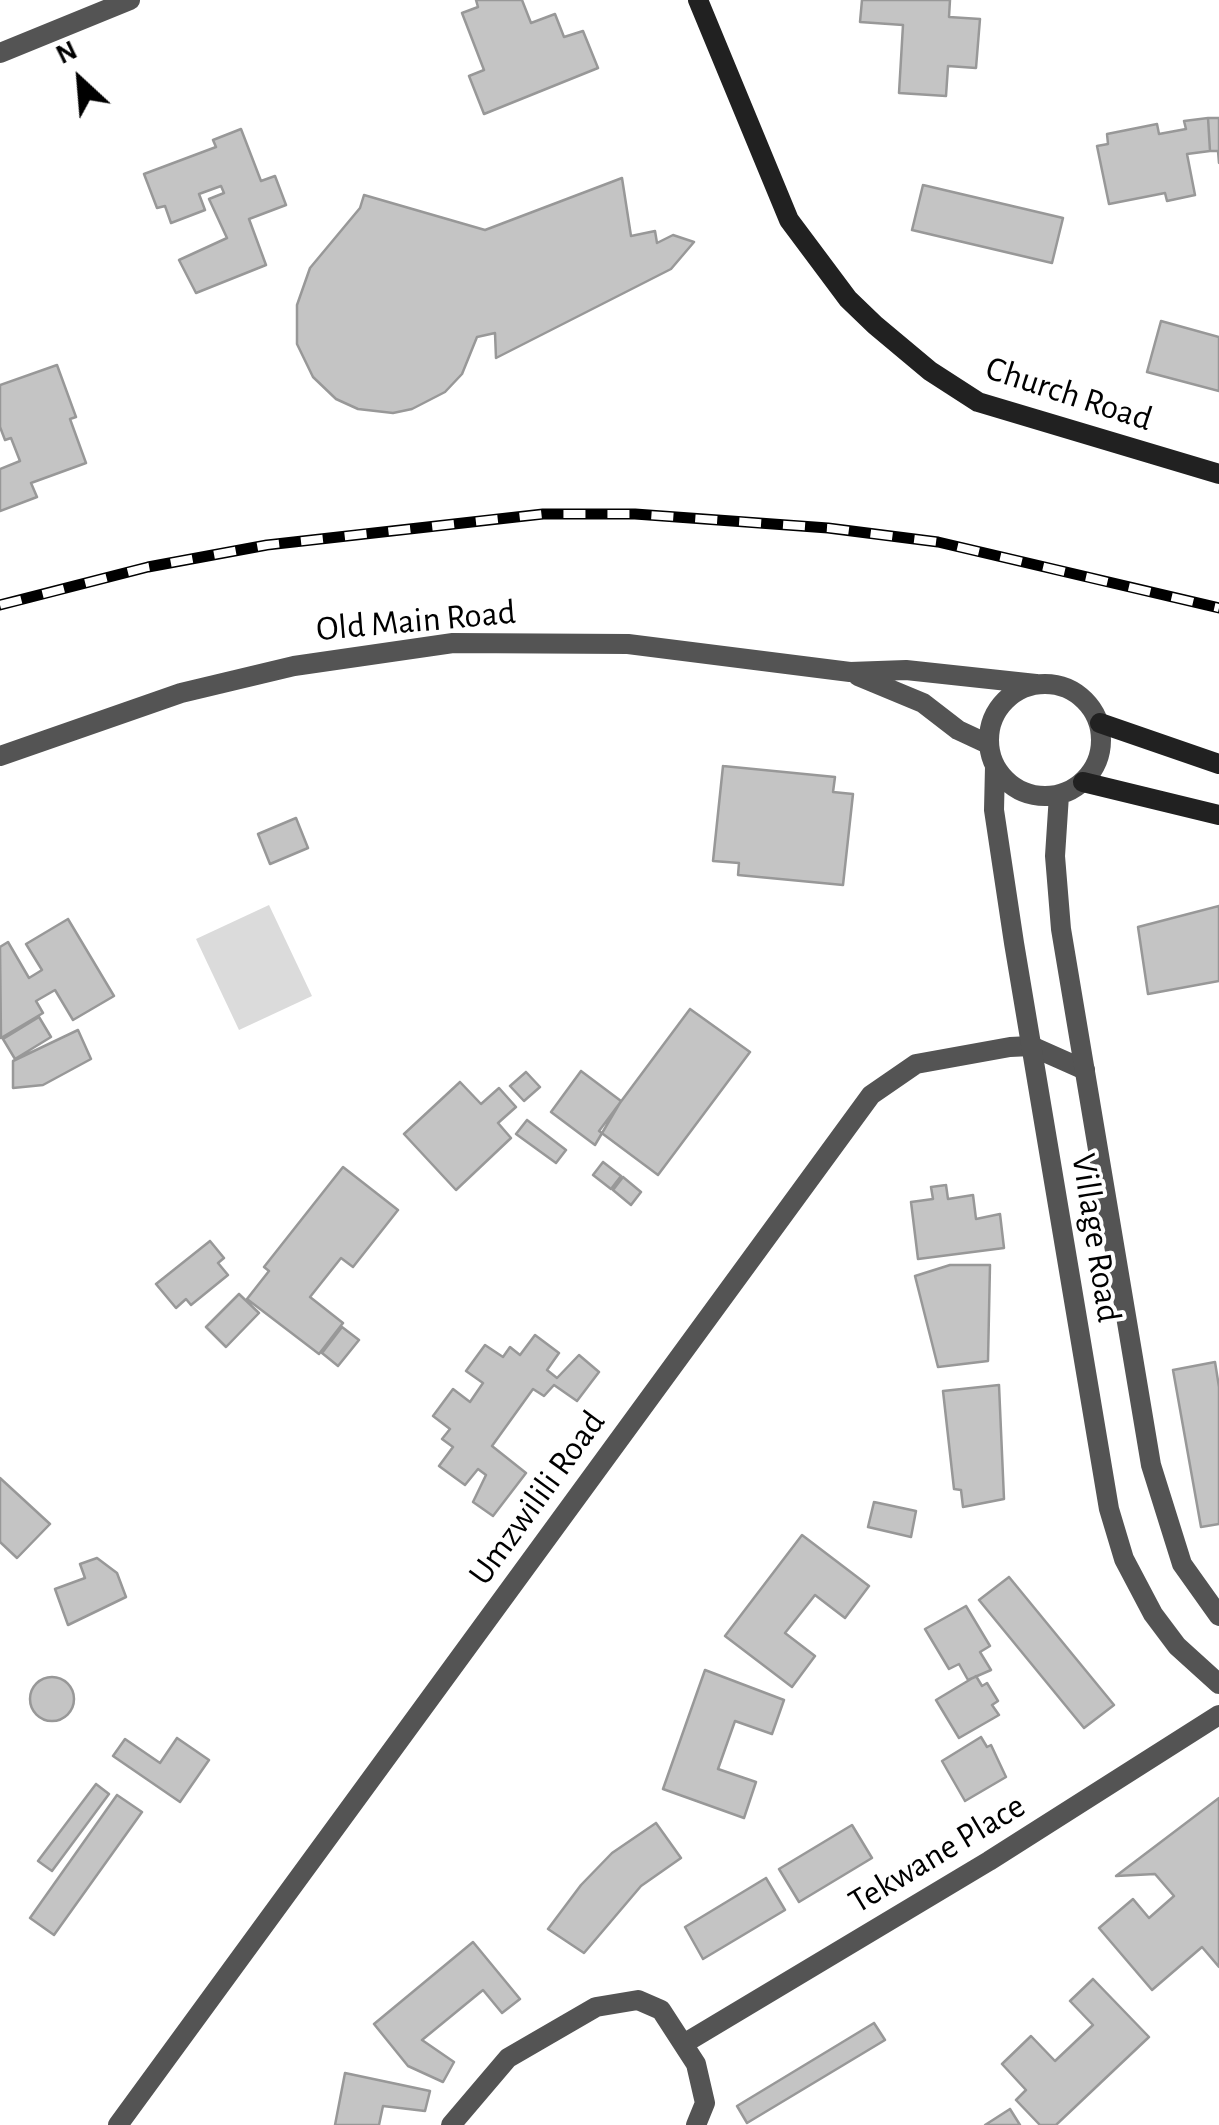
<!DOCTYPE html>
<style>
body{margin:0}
#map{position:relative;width:1219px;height:2125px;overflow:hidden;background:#fff;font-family:"Alegreya Sans",sans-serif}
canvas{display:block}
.north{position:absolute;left:30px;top:30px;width:100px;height:100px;-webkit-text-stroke:8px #fff;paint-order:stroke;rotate:334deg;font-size:28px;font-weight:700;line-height:40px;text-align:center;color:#000}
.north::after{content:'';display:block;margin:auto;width:35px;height:45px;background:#000;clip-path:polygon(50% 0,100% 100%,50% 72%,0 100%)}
</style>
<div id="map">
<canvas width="1219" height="2125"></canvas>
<div class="north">N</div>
</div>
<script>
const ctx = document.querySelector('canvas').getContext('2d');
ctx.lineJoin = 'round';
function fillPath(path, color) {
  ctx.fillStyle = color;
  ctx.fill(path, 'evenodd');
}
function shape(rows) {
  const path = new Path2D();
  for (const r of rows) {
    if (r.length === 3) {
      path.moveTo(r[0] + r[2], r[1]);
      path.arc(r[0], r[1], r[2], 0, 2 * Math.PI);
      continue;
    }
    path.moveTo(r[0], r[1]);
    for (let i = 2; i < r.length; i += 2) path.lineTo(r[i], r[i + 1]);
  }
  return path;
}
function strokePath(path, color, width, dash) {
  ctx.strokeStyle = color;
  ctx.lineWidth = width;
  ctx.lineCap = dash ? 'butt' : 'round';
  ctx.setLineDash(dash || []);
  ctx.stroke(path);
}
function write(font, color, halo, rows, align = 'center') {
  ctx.font = font + ' "Alegreya Sans",sans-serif';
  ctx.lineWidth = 8;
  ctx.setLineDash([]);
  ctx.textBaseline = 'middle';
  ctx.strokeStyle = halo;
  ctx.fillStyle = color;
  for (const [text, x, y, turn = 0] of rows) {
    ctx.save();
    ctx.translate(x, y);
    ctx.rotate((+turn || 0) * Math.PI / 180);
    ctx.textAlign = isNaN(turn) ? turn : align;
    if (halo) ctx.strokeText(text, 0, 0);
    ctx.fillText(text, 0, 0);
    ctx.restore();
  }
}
fillPath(shape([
 [269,905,312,996,239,1030,196,939]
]), '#dbdbdb');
const building = shape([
 [476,0,522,0,531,23,555,14,564,37,583,31,598,68,484,114,469,76,484,70,462,13,478,7,476,0],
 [862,0,950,0,949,17,980,19,976,68,948,66,946,96,899,93,903,25,860,22,862,0],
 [1208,118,1219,118,1219,163,1218,151,1210,151,1208,118],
 [1208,118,1210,151,1187,154,1195,195,1167,201,1165,193,1109,204,1097,146,1108,144,1107,134,1157,124,1159,134,1186,129,1184,121,1208,118],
 [241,129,261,181,275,176,286,205,249,219,266,265,196,293,179,260,227,238,209,199,224,193,221,186,199,194,205,210,171,223,165,206,157,208,144,174,216,147,213,140,241,129],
 [622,178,631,236,655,231,657,243,673,235,694,242,671,269,496,358,495,333,477,337,462,374,445,392,412,409,393,413,358,409,336,399,313,377,297,344,297,305,310,268,360,208,364,195,485,230,622,178],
 [923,185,1063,218,1052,263,912,230,923,185],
 [1161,321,1219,337,1219,391,1147,372,1161,321],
 [57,365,76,417,70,419,86,463,31,483,37,497,0,511,0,469,20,461,11,438,5,440,0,427,0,385,57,365],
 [723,766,835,777,833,792,853,794,843,885,738,875,739,863,713,861,723,766],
 [296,818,308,848,270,864,258,834,296,818],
 [1219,906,1219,981,1148,994,1138,927,1219,906],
 [68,919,114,996,73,1020,55,990,36,1001,43,1013,1,1038,0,947,8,942,29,978,42,970,26,944,68,919],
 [690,1009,750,1052,658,1175,599,1131,690,1009],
 [39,1017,51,1037,15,1059,3,1039,39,1017],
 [78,1030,91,1059,43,1085,13,1088,13,1061,78,1030],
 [581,1071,621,1101,595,1145,551,1112,581,1071],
 [526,1072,540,1087,524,1101,510,1086,526,1072],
 [460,1082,481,1104,499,1088,516,1107,498,1123,511,1138,456,1190,404,1134,460,1082],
 [527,1120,566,1150,556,1163,516,1134,527,1120],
 [603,1162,621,1176,611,1189,593,1175,603,1162],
 [343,1167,398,1210,353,1267,341,1258,310,1297,343,1323,319,1354,247,1299,269,1271,264,1267,343,1167],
 [623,1177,641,1192,631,1205,613,1190,623,1177],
 [946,1185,948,1199,973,1195,976,1219,1000,1214,1004,1248,918,1259,911,1202,933,1199,931,1187,946,1185],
 [210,1241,224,1258,218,1263,228,1275,191,1305,186,1299,176,1308,156,1284,210,1241],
 [950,1265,990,1265,988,1361,938,1367,915,1276,950,1265],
 [239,1294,259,1313,226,1347,206,1327,239,1294],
 [342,1327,359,1340,338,1366,322,1353,342,1327],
 [535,1335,559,1353,547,1370,557,1378,579,1355,599,1372,577,1401,554,1385,544,1396,533,1389,492,1446,526,1473,493,1516,473,1502,486,1475,478,1469,465,1485,439,1466,453,1447,442,1439,450,1429,433,1416,453,1389,470,1402,483,1383,466,1371,485,1345,503,1357,510,1347,520,1355,535,1335],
 [1215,1362,1219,1387,1219,1524,1201,1527,1173,1370,1215,1362],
 [999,1385,1004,1499,963,1507,961,1490,954,1489,943,1391,999,1385],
 [0,1478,50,1524,17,1558,0,1542,0,1478],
 [874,1502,916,1511,911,1537,868,1527,874,1502],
 [802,1535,869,1586,845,1618,815,1595,785,1633,815,1656,792,1687,725,1636,802,1535],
 [97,1558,117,1573,126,1597,68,1625,55,1589,85,1578,80,1564,97,1558],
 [1009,1577,1114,1705,1084,1728,979,1600,1009,1577],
 [966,1606,990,1646,980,1652,991,1670,968,1680,959,1664,949,1669,925,1629,966,1606],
 [705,1670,784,1700,772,1734,735,1721,718,1769,756,1782,744,1818,663,1789,705,1670],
 [976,1676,982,1686,987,1683,998,1701,992,1705,999,1715,959,1738,936,1700,976,1676],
 [52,1699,22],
 [981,1737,987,1747,991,1745,1006,1777,965,1801,942,1761,981,1737],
 [177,1738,209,1760,180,1802,113,1756,125,1739,160,1763,177,1738],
 [96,1784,109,1794,52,1871,38,1861,96,1784],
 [117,1795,142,1812,54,1935,30,1918,117,1795],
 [1219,1798,1219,1967,1202,1947,1152,1990,1099,1928,1133,1899,1149,1918,1174,1896,1155,1874,1116,1876,1219,1798],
 [656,1823,681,1858,641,1886,584,1953,548,1929,581,1885,612,1853,656,1823],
 [852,1825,872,1858,799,1902,779,1869,852,1825],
 [766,1878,785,1910,703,1959,685,1927,766,1878],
 [473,1942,520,1999,502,2013,483,1990,422,2040,454,2062,443,2082,408,2066,374,2024,473,1942],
 [1093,1979,1149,2037,1056,2125,1040,2125,1016,2100,1026,2090,1002,2064,1031,2036,1055,2061,1093,2025,1070,2001,1093,1979],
 [874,2023,885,2040,747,2123,737,2106,874,2023],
 [345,2073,430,2091,425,2111,383,2106,379,2125,335,2125,345,2073],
 [1010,2109,1020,2125,985,2125,1010,2109]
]);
fillPath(building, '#c4c4c4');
strokePath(building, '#989898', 2.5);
strokePath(shape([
 [0,53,130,0],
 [685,2043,989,1861,1219,1715],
 [118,2125,871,1095,916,1064,1010,1047,1031,1046,1085,1070],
 [451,2125,508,2058,596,2007,638,2000,661,2010,696,2064,705,2103,696,2125]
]), '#545454', 20);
strokePath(shape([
 [858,676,923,703,958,730,988,744],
 [1045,740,56],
 [0,756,181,693,294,666,453,643,628,644,850,672,906,670,1036,684],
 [995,767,994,810,1014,943,1109,1509,1124,1559,1153,1614,1177,1646,1219,1684],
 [1059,795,1055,856,1061,929,1151,1465,1182,1564,1219,1616]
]), '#545454', 20);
strokePath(shape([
 [698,0,789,220,848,299,875,325,930,371,978,402,1219,474],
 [1100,723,1219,764],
 [1083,782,1219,815]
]), '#212121', 20);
const rail = shape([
 [0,605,148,567,267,545,543,514,635,514,828,528,938,542,1219,608]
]);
strokePath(rail, '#000', 11);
strokePath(rail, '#fff', 8, [22]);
write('35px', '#000', '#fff', [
 ["Church Road",1069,394,18],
 ["Old Main Road",416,621,-5],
 ["Village Road",1096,1238,81],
 ["Umzwilili Road",537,1498,-54],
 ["Tekwane Place",937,1854,-31]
]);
</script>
